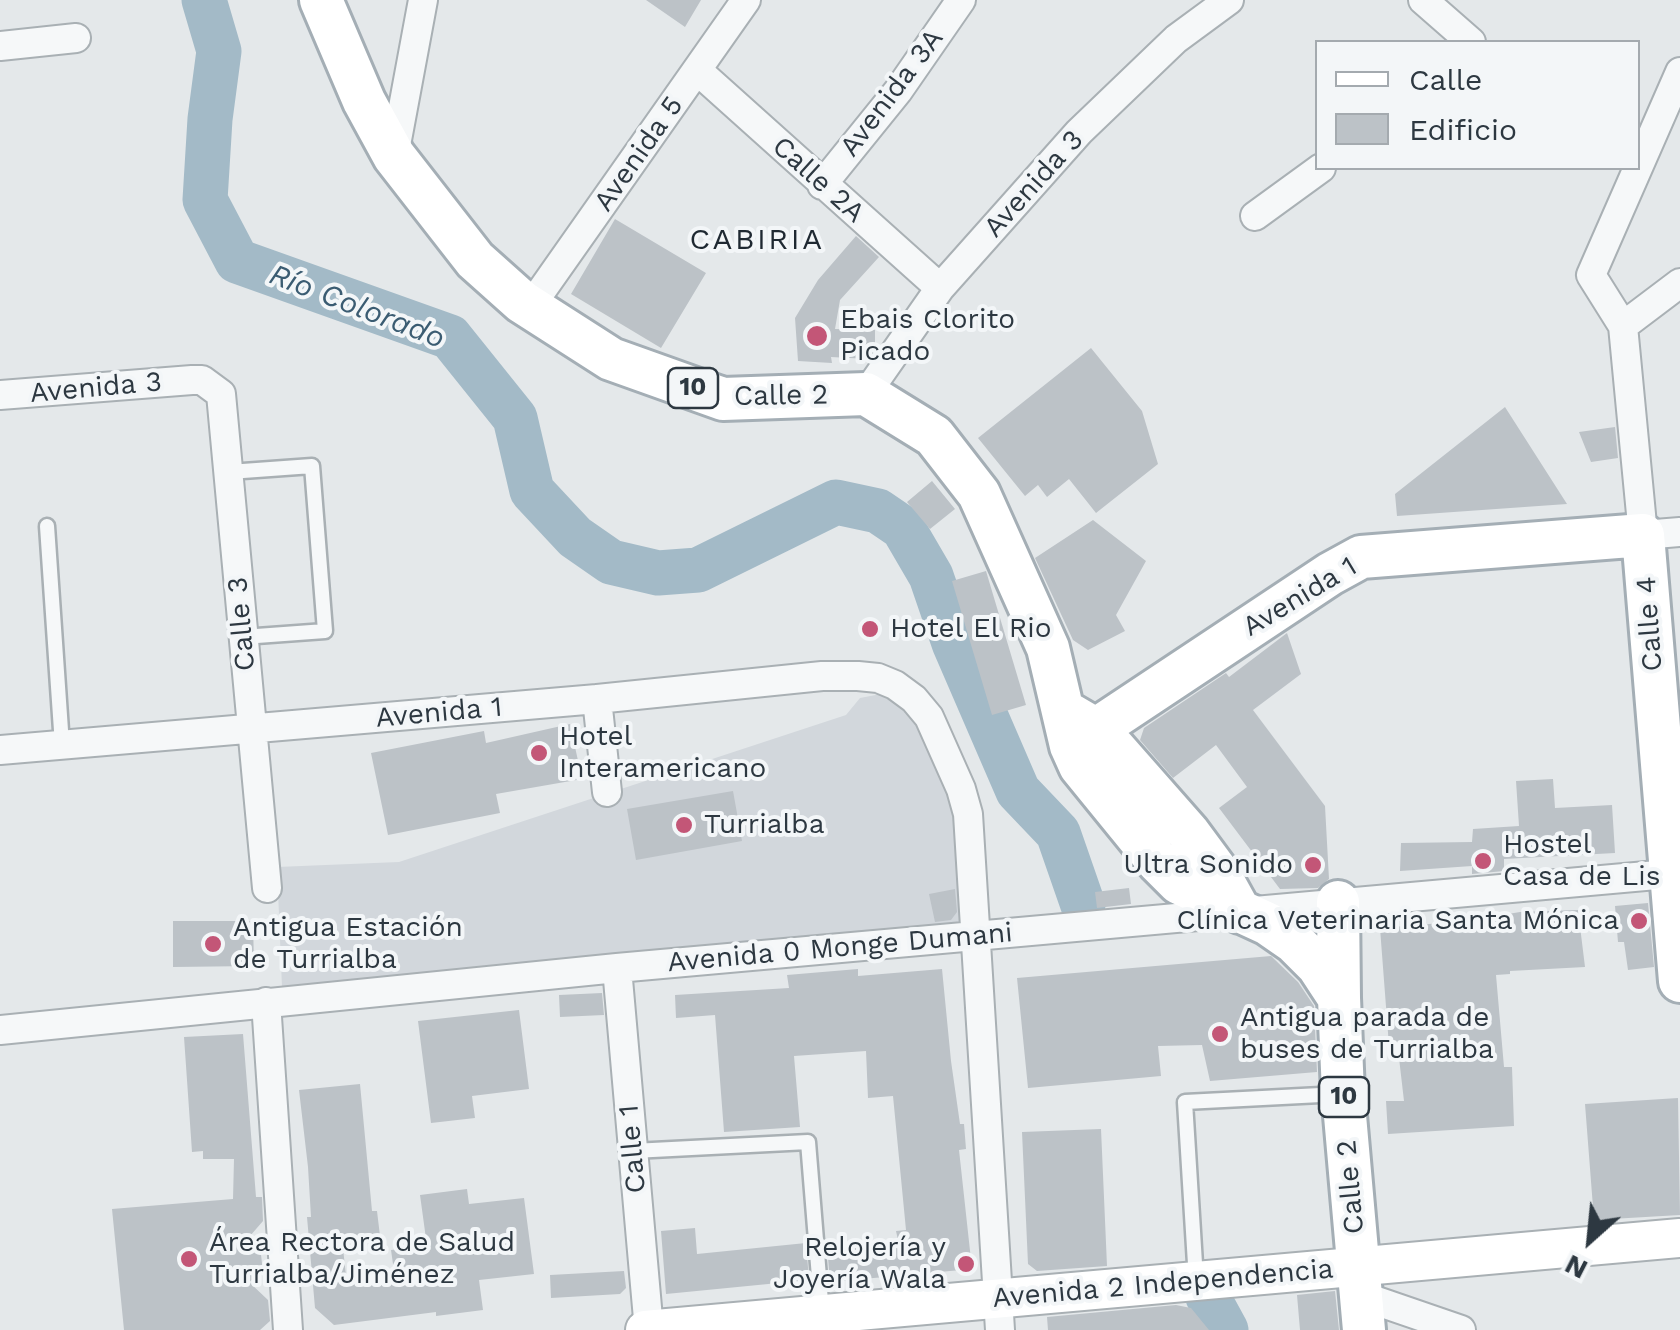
<!DOCTYPE html>
<meta charset="utf-8">
<style>
body{margin:0}
#map{position:relative;width:1680px;height:1330px;overflow:hidden;background:#e4e8ea;font-family:"Work Sans",sans-serif}
canvas{display:block}
.legend{position:absolute;left:1315px;top:40px;width:325px;height:130px;box-sizing:border-box;background:#f3f6f8;border:2px solid #a4aaaf;margin:0;padding:12px 18px;list-style:none;font-size:30px;color:#2d3841}
.legend li{display:flex;align-items:center;gap:20px;height:50px}
.legend b{width:50px;border:2px solid #a4aaaf}
.north{position:absolute;left:1540px;top:1190px;width:100px;height:100px;-webkit-text-stroke:8px #f3f6f8;paint-order:stroke;rotate:207deg;font-size:28px;font-weight:700;line-height:40px;text-align:center;color:#2d3841}
.north::after{content:'';display:block;margin:auto;width:35px;height:45px;background:#2d3841;clip-path:polygon(50% 0,100% 100%,50% 72%,0 100%)}
</style>
<div id="map">
<canvas width="1680" height="1330"></canvas>
<ul class="legend">
<li><b style="height:12px;background:#fff"></b>Calle</li>
<li><b style="height:28px;background:#bcc2c7"></b>Edificio</li>
</ul>
<div class="north">N</div>
</div>
<script>
const ctx = document.querySelector('canvas').getContext('2d');
ctx.lineJoin = 'round';
function fillPath(path, color) {
  ctx.fillStyle = color;
  ctx.fill(path, 'evenodd');
}
function shape(rows) {
  const path = new Path2D();
  for (const r of rows) {
    path.moveTo(r[0], r[1]);
    for (let i = 2; i < r.length; i += 2) path.lineTo(r[i], r[i + 1]);
  }
  return path;
}
function strokePath(path, color, width, dash) {
  ctx.strokeStyle = color;
  ctx.lineWidth = width;
  ctx.lineCap = dash ? 'butt' : 'round';
  ctx.setLineDash(dash || []);
  ctx.stroke(path);
}
function write(font, color, halo, rows, align = 'center') {
  ctx.font = font + ' "Work Sans",sans-serif';
  ctx.lineWidth = 8;
  ctx.setLineDash([]);
  ctx.textBaseline = 'middle';
  ctx.strokeStyle = halo;
  ctx.fillStyle = color;
  for (const [text, x, y, turn = 0] of rows) {
    ctx.save();
    ctx.translate(x, y);
    ctx.rotate((+turn || 0) * Math.PI / 180);
    ctx.textAlign = isNaN(turn) ? turn : align;
    if (halo) ctx.strokeText(text, 0, 0);
    ctx.fillText(text, 0, 0);
    ctx.restore();
  }
}
fillPath(shape([
 [881,694,911,715,959,818,965,929,282,987,277,867,399,862,846,715,860,698]
]), '#d2d7dc');
strokePath(shape([
 [204,0,219,51,210,119,205,200,237,261,450,337,515,418,532,491,575,537,611,562,658,573,698,570,836,502,878,511,903,528,931,576,954,643,1018,791,1058,833,1083,905],
 [1208,1297,1226,1330]
]), '#a3bac7', 45);
fillPath(shape([
 [646,0,701,0,685,27],
 [615,219,706,273,661,348,571,294],
 [856,236,879,257,840,300,835,329,875,330,875,351,869,359,831,357,832,363,798,361,795,318,818,280],
 [1091,348,1142,411,1158,464,1096,513,1069,479,1047,497,1038,485,1025,496,978,438],
 [1505,407,1567,504,1397,516,1395,494],
 [1615,427,1618,458,1591,462,1579,432],
 [932,481,955,509,930,529,907,502],
 [1093,520,1146,561,1116,615,1125,631,1088,650,1073,640,1035,558],
 [986,571,1026,705,992,715,952,581],
 [1287,633,1301,674,1253,710,1325,806,1329,879,1318,888,1280,889,1219,808,1247,787,1216,745,1173,778,1140,740,1144,728,1226,673,1229,677],
 [570,724,582,779,496,794,500,813,388,835,371,753,484,731,486,743],
 [1553,779,1555,808,1612,805,1615,853,1504,859,1504,871,1472,874,1472,866,1400,871,1401,843,1472,842,1473,829,1519,826,1516,781],
 [733,791,742,841,636,860,627,809],
 [1129,888,1131,904,1097,908,1095,892],
 [955,889,957,912,951,920,935,922,929,894],
 [1648,903,1654,967,1628,970,1624,942,1618,942,1615,906],
 [1578,910,1585,967,1510,971,1510,974,1496,975,1504,1067,1512,1067,1514,1126,1388,1134,1386,1101,1404,1101,1399,1058,1390,1059,1380,928,1466,921,1520,912],
 [173,921,253,921,254,966,173,967],
 [1271,956,1298,982,1314,1006,1317,1072,1210,1081,1202,1045,1158,1046,1161,1076,1028,1088,1017,978],
 [858,969,858,976,942,969,951,1061,960,1124,964,1124,966,1149,959,1150,972,1269,830,1282,827,1245,898,1240,896,1231,906,1230,893,1096,868,1098,866,1051,794,1056,800,1127,724,1132,715,1015,676,1018,675,995,789,988,787,975],
 [602,993,604,1015,560,1017,559,995],
 [519,1010,529,1089,472,1096,475,1118,431,1123,418,1021],
 [243,1034,256,1197,262,1197,263,1221,250,1236,260,1246,263,1272,249,1282,268,1300,270,1321,260,1330,124,1330,112,1209,233,1199,234,1159,203,1159,203,1151,192,1152,184,1037],
 [360,1084,372,1211,377,1211,380,1236,342,1239,347,1285,395,1278,391,1250,427,1246,420,1195,467,1189,469,1204,524,1198,534,1274,479,1280,483,1310,436,1316,436,1312,334,1325,315,1308,307,1217,311,1217,308,1167,299,1090],
 [1678,1098,1680,1215,1594,1220,1585,1104],
 [1101,1129,1107,1266,1037,1271,1028,1264,1022,1132],
 [695,1228,697,1254,806,1243,809,1280,666,1294,661,1231],
 [624,1271,626,1288,620,1294,551,1298,550,1275],
 [1335,1291,1339,1330,1300,1330,1297,1295],
 [1176,1305,1191,1308,1209,1330,1048,1330,1047,1317]
]), '#bcc2c7');
const lane = shape([
 [229,472,312,466,325,631,243,637],
 [47,526,62,745],
 [633,1151,808,1142,822,1314],
 [1196,1280,1185,1102,1340,1094]
]);
const street = shape([
 [1423,0,1471,42],
 [0,46,76,38],
 [698,71,940,288],
 [1680,72,1591,275,1623,326,1643,535,1680,532],
 [394,156,423,0],
 [822,185,898,91,961,0],
 [1255,216,1321,168],
 [530,307,746,0],
 [1623,326,1680,283],
 [866,394,940,288,1079,132,1176,39,1229,0],
 [0,395,192,380,202,380,221,394,267,888],
 [597,699,607,792],
 [0,750,597,699,822,676,858,676,878,678,895,685,914,699,929,717,961,789,968,814,1000,1330],
 [617,968,649,1330],
 [266,1002,288,1330],
 [0,1030,617,968,1680,873],
 [1362,1296,1461,1330]
]);
const secondary = shape([
 [645,1330,1680,1238]
]);
const primary = shape([
 [321,0,364,101,394,156,475,260,522,302,611,359,723,399,866,394,934,436,979,494,1048,648,1071,746,1080,766,1159,863,1179,883,1268,924,1294,942,1318,966,1339,998,1343,1093,1364,1330],
 [1071,715,1095,729,1115,749,1188,832,1219,874,1240,912],
 [1071,746,1330,574,1361,557,1643,535,1680,981],
 [1338,902,1339,998]
]);
strokePath(lane, '#a9b0b4', 19);
strokePath(street, '#a9b0b4', 32);
strokePath(secondary, '#a9b0b4', 42);
strokePath(primary, '#a4aeb5', 48);
strokePath(lane, '#f6f8f9', 14);
strokePath(street, '#f6f8f9', 28);
strokePath(secondary, '#fff', 38);
strokePath(primary, '#fff', 42);
for (const [x, y, r, color] of [
 [817,336,12,"#c35677"],
 [870,629,10,"#c35677"],
 [539,753,10,"#c35677"],
 [684,825,10,"#c35677"],
 [1483,861,10,"#c35677"],
 [1313,865,10,"#c35677"],
 [1639,921,10,"#c35677"],
 [213,944,10,"#c35677"],
 [1220,1034,10,"#c35677"],
 [189,1259,10,"#c35677"],
 [966,1264,10,"#c35677"]
]) {
  const dot = new Path2D();
  dot.arc(x, y, r, 0, 2 * Math.PI);
  ctx.fillStyle = color;
  ctx.fill(dot);
  strokePath(dot, '#f3f6f8', 4);
}
for (const [x, y, w] of [
 [693,388,50],
 [1344,1097,50]
]) {
  const box = new Path2D();
  box.roundRect(x - w / 2, y - 20, w, 40, 8);
  ctx.fillStyle = '#f3f6f8';
  ctx.fill(box);
  strokePath(box, '#2d3841', 2.5);
}
write('bold 25px', '#2d3841', null, [
 ["10",693,388],
 ["10",1344,1097]
]);
write('28px', '#2d3841', '#f3f6f8', [
 ["Avenida 3A",892,93,-53],
 ["Avenida 5",639,154,-55],
 ["Calle 2A",818,180,42],
 ["Avenida 3",1034,184,-48],
 ["Avenida 3",96,388,-5],
 ["Calle 2",781,396,-1],
 ["Avenida 1",1300,597,-31],
 ["Calle 3",242,624,-95],
 ["Calle 4",1650,624,-94],
 ["Avenida 1",439,713,-5],
 ["Avenida 0 Monge Dumani",840,948,-5],
 ["Calle 1",633,1149,-95],
 ["Calle 2",1351,1187,-95],
 ["Avenida 2 Independencia",1163,1284,-5]
]);
write('28px', '#2d3841', '#f3f6f8', [
 ["Ebais Clorito",840,320],
 ["Picado",840,352],
 ["Hotel El Rio",890,629],
 ["Hotel",559,737],
 ["Interamericano",559,769],
 ["Turrialba",704,825],
 ["Hostel",1503,845],
 ["Casa de Lis",1503,877],
 ["Ultra Sonido",1293,865,"right"],
 ["Clínica Veterinaria Santa Mónica",1619,921,"right"],
 ["Antigua Estación",233,928],
 ["de Turrialba",233,960],
 ["Antigua parada de",1240,1018],
 ["buses de Turrialba",1240,1050],
 ["Área Rectora de Salud",209,1243],
 ["Turrialba/Jiménez",209,1275],
 ["Relojería y",946,1248,"right"],
 ["Joyería Wala",946,1280,"right"]
], 'left');
ctx.letterSpacing = '2.5px';
write('30px', '#1f2932', '#f3f6f8', [
 ["CABIRIA",757,240]
]);
ctx.letterSpacing = '0px';
write('italic 30px', '#3b5c72', '#f3f6f8', [
 ["Río Colorado",357,307,21]
]);
</script>
